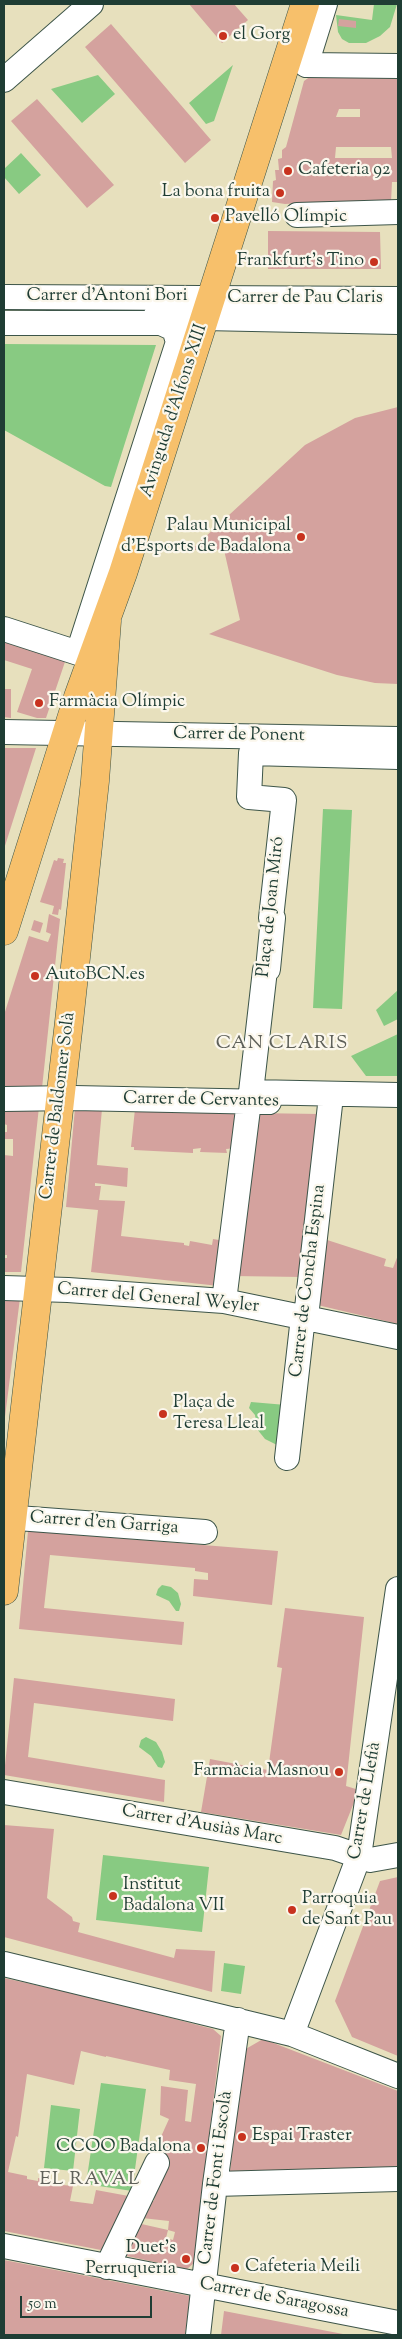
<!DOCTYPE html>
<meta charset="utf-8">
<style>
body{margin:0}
#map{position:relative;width:402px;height:2339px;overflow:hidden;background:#e7e0bd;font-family:"Sorts Mill Goudy",serif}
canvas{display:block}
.frame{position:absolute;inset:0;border:5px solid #1f3d34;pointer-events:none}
.scale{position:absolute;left:20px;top:2296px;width:132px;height:22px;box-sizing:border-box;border:2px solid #1f3d34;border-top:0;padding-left:6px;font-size:15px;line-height:18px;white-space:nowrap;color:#1f3d34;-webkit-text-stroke:4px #fbf7ec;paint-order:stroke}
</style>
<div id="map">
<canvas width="402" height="2339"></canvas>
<div class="frame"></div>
<div class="scale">50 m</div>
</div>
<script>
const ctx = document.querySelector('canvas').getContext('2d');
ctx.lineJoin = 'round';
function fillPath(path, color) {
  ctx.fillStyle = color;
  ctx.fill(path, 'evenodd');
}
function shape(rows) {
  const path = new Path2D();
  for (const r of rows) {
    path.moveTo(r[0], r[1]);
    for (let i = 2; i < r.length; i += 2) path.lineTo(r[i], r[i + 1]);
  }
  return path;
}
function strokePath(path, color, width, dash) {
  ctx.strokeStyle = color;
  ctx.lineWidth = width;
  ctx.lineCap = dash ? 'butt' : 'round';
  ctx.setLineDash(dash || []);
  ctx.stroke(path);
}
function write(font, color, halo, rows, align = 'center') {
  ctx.font = font + ' "Sorts Mill Goudy",serif';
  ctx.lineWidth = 4.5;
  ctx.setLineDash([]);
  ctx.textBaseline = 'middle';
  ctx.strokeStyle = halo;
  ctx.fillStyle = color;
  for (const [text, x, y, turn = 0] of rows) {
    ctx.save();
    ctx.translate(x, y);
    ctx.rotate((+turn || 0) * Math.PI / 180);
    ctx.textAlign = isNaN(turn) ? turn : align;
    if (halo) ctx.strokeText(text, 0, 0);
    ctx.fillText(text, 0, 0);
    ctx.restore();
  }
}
fillPath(shape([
 [374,4,397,4,390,27,380,36,366,43,349,43,342,39,338,32,336,15,372,20],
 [233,65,214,121,206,124,189,103],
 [98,75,115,94,82,123,51,89],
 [21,153,41,175,19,194,4,177,4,169],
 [4,344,156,345,111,487,105,486,4,430],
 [323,809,352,810,342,1009,313,1008],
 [398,990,398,1019,384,1026,376,1010],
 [398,1034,398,1076,366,1076,351,1056],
 [251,1402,286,1405,281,1447,265,1439,257,1429,255,1415,249,1408],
 [162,1585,171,1587,178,1593,181,1604,179,1611,176,1611,169,1601,156,1595,158,1589],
 [146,1737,156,1742,162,1752,165,1762,162,1768,158,1767,151,1756,139,1747,141,1740],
 [103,1855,209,1867,202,1932,96,1920],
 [224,1963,245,1966,241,1994,221,1991],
 [101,2083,146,2089,132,2191,86,2184],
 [51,2105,80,2109,73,2171,44,2168]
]), '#88ca82');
fillPath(shape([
 [189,4,234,4,248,20,222,43],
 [339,19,356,21,356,28,338,26],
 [111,24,211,140,185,163,85,47],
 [329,63,398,66,398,182,392,182,391,202,327,202,327,204,318,204,319,202,285,204,272,202,273,181,276,180,275,170,279,170,278,159,282,158,282,150,286,147,304,81],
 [339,109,360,109,360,117,336,117],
 [336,147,391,147,392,158,335,158],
 [37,99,114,185,87,208,11,121],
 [268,231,380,232,381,269,268,269],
 [398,407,398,684,375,683,337,675,209,634,240,620,224,550,191,550,305,445,355,418],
 [4,629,69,650,46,718,37,718,17,712,32,669,4,660],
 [4,689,11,689,11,718,4,717],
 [4,748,36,748,4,849],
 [58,858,64,859,63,863,66,863,61,910,59,909,58,915,52,914,54,906,40,902,54,860,57,861],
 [49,914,60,919,42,1088,4,1087,4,1015,29,936,48,942,51,934,46,932],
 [34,920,43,923,40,933,31,930],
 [4,1107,39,1107,21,1272,4,1272,4,1258,7,1258,7,1255,4,1255,4,1155,13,1156,13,1139,4,1139,4,1132,7,1132,7,1125,4,1124],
 [75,1108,102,1109,97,1165,128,1168,127,1187,95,1183,95,1186,101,1186,99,1200,125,1201,121,1236,184,1243,184,1245,189,1246,190,1241,212,1245,213,1239,225,1241,219,1286,91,1272,98,1210,66,1207],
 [135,1109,240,1112,237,1148,226,1149,227,1153,200,1152,201,1148,193,1149,193,1153,134,1150,134,1147,131,1147],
 [253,1113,320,1114,302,1277,233,1276],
 [321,1238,386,1259,384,1266,393,1268,398,1255,398,1324,313,1304],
 [4,1297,20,1298,5,1417,4,1417],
 [28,1531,278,1551,272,1605,193,1596,194,1579,208,1580,208,1573,195,1571,195,1568,50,1555,44,1608,184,1622,182,1645,19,1629],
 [285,1608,364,1617,346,1786,359,1790,341,1835,201,1812,210,1759,268,1770,282,1668,277,1667],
 [14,1678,175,1699,173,1721,34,1703,28,1757,165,1780,164,1802,4,1775],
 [4,1825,54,1829,47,1898,72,1917,73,1921,80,1923,78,1932,174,1958,176,1949,215,1951,212,1992,4,1937],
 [398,1877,398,2056,352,2037,335,2001,380,1881],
 [4,1978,94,1998,213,2029,221,2036,194,2263,187,2269,122,2255,137,2223,168,2230,166,2238,173,2240,175,2232,168,2230,169,2221,142,2218,149,2200,154,2201,156,2180,150,2161,169,2119,160,2115,161,2086,188,2090,185,2121,191,2122,196,2084,169,2080,170,2070,106,2056,106,2057,81,2051,74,2085,27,2074,18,2137,16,2136,8,2172,27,2176,27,2179,38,2181,38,2178,54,2181,53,2184,73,2186,70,2201,93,2204,96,2190,134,2197,106,2251,4,2231],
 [263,2039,398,2091,398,2167,230,2171,244,2050],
 [4,2260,190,2296,185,2335,4,2335],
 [224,2311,343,2334,343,2335,221,2335]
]), '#d4a29e');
const minor = shape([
 [325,4,306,65,398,66],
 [4,80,91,4],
 [297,215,398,212],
 [4,297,398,299],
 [155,317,398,322],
 [4,323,161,323,174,329,178,342,78,653,4,629],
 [4,732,398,739],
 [398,757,251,753,249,797,284,800,271,918,273,918,268,969,265,970,251,1092,398,1095],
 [4,1099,74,1098,269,1102],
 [4,1288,68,1290,224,1301,398,1337],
 [224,1301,249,1101],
 [287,1458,302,1326,306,1317,330,1105],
 [4,1517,205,1532],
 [4,1792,335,1848,370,1860,398,1855],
 [4,1964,292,2034,398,2076],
 [292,2034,359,1856,398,1589],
 [215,2184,398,2179],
 [4,2246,398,2323],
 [107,2267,157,2163],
 [198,2335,215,2184,238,2020]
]);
const major = shape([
 [4,931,78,697,123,573,305,4],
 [4,1591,69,1022,95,781,107,621]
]);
strokePath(minor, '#3d5549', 26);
strokePath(major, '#3d5549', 29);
strokePath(minor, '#fff', 24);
strokePath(major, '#f7c06b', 28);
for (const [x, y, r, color] of [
 [223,36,5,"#c8321e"],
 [288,171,5,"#c8321e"],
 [280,193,5,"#c8321e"],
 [215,218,5,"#c8321e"],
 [374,262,5,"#c8321e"],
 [301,537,5,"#c8321e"],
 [39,703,5,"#c8321e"],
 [35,976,5,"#c8321e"],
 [163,1414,5,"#c8321e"],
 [339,1772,5,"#c8321e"],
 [113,1896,5,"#c8321e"],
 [292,1910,5,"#c8321e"],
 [242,2137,5,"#c8321e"],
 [201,2148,5,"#c8321e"],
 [186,2259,5,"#c8321e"],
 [235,2268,5,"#c8321e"]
]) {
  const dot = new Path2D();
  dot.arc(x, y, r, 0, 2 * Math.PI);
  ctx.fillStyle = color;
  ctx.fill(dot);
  strokePath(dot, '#fbf7ec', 2);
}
write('18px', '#1f3d34', '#fbf7ec', [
 ["el Gorg",233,36],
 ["Cafeteria 92",298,171],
 ["La bona fruita",270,193,"right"],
 ["Pavelló Olímpic",225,218],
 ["Frankfurt's Tino",364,262,"right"],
 ["Palau Municipal",291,527,"right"],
 ["d'Esports de Badalona",291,548,"right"],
 ["Farmàcia Olímpic",49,703],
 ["AutoBCN.es",45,976],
 ["Plaça de",173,1404],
 ["Teresa Lleal",173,1425],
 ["Farmàcia Masnou",329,1772,"right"],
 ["Institut",123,1886],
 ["Badalona VII",123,1907],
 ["Parroquia",302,1900],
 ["de Sant Pau",302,1921],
 ["Espai Traster",252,2137],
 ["CCOO Badalona",191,2148,"right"],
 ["Duet's",176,2249,"right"],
 ["Perruqueria",176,2270,"right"],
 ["Cafeteria Meili",245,2268]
], 'left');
write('18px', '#1f3d34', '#fbf7ec', [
 ["Carrer d'Antoni Bori",107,297],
 ["Carrer de Pau Claris",305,299],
 ["Avinguda d'Alfons XIII",175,411,-72],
 ["Carrer de Ponent",239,736,1],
 ["Plaça de Joan Miró",272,907,-84],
 ["Carrer de Cervantes",201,1101,1],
 ["Carrer de Baldomer Solà",59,1106,-83],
 ["Carrer de Concha Espina",309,1281,-83],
 ["Carrer del General Weyler",158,1299,5],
 ["Carrer d'en Garriga",104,1524,4],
 ["Carrer de Llefià",366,1801,-80],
 ["Carrer d'Ausiàs Marc",202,1826,10],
 ["Carrer de Font i Escolà",217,2178,-83],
 ["Carrer de Saragossa",274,2299,11]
]);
ctx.letterSpacing = '1px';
write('19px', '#5e6059', '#fbf7ec', [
 ["CAN CLARIS",282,1045],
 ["EL RAVAL",90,2181]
]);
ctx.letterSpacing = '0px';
</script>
